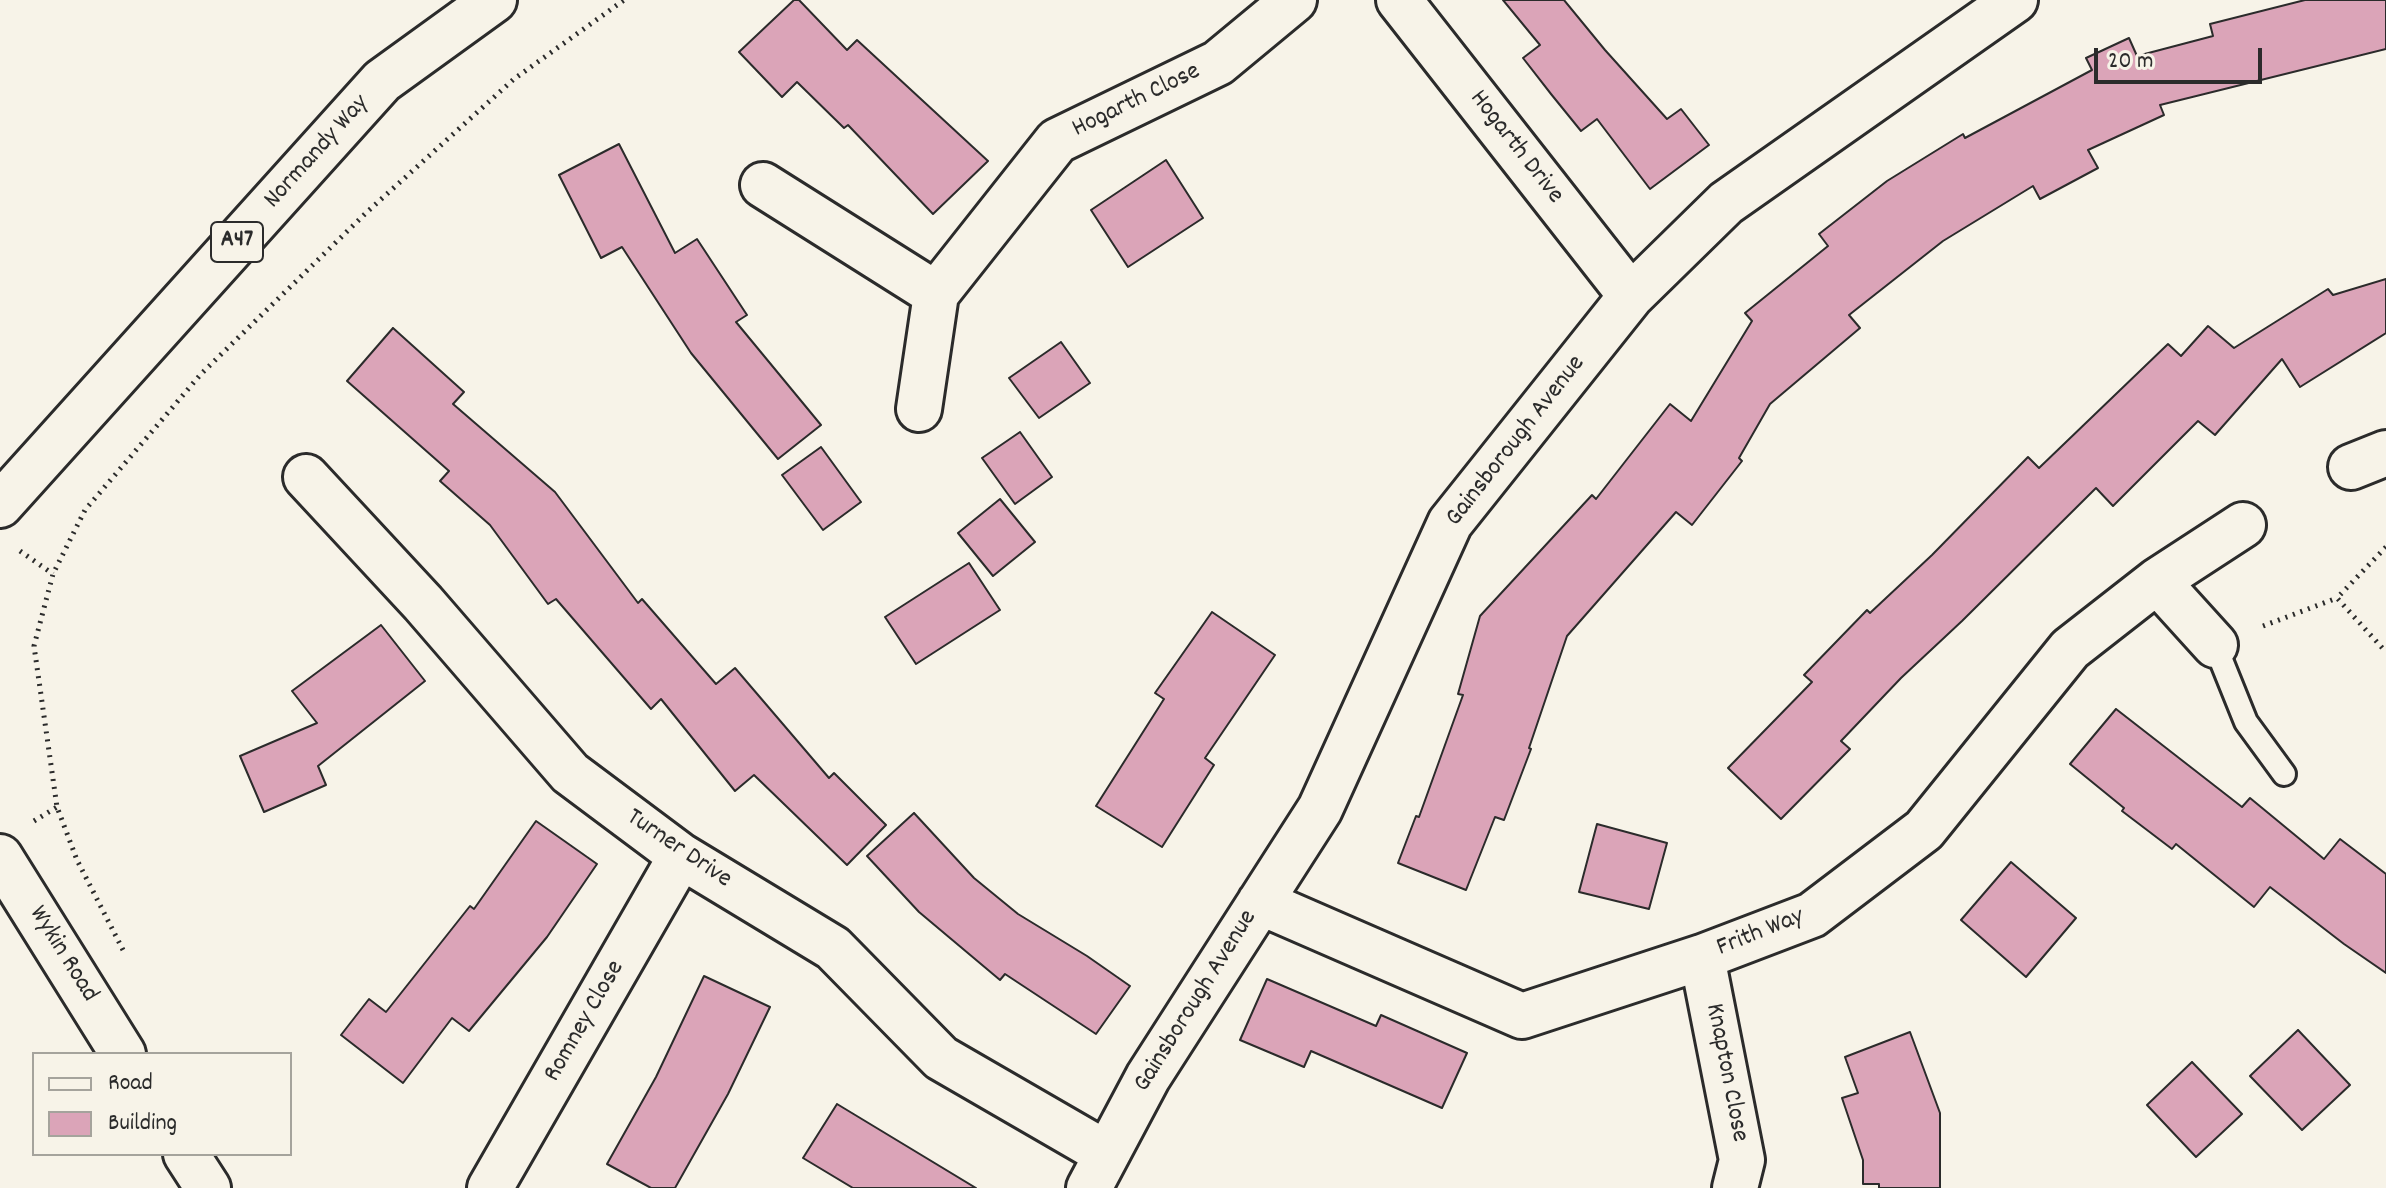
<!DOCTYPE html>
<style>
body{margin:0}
#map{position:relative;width:2386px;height:1188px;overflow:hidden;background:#f7f3e8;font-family:Dekko,sans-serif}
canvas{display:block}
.legend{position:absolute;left:32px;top:1052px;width:260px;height:104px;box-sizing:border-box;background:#f7f3e8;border:2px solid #a5a39c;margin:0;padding:10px 14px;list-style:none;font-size:24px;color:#2b2b2b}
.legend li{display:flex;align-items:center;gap:16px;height:40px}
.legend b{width:40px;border:2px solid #a5a39c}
.scale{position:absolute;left:2094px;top:48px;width:168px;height:36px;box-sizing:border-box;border:4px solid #2b2b2b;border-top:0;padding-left:10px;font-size:24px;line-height:28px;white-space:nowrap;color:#2b2b2b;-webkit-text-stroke:6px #f7f3e8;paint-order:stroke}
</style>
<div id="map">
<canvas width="2386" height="1188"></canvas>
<ul class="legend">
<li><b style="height:10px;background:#f7f3e8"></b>Road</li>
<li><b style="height:22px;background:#dba4b8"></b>Building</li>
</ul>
<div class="scale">20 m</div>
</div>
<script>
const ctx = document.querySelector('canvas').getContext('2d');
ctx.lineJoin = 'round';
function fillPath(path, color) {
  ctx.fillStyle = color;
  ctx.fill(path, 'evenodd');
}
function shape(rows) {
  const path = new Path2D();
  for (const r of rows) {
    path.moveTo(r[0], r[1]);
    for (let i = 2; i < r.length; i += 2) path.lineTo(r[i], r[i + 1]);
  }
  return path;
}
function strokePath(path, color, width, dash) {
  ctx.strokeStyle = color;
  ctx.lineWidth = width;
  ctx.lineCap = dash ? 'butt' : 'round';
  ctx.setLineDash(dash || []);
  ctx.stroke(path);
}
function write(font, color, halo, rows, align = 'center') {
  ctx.font = font + ' Dekko,sans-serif';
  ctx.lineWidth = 7;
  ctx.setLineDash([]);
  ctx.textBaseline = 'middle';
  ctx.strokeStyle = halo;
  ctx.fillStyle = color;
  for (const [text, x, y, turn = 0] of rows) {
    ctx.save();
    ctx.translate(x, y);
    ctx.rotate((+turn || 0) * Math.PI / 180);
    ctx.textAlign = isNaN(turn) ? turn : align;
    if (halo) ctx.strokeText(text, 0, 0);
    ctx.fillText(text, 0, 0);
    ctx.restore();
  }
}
const building = shape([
 [794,0,799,0,847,50,857,40,988,161,933,214,848,125,844,128,797,82,782,97,739,52,794,0],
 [1503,0,1564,0,1605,50,1667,119,1681,109,1709,145,1650,189,1597,119,1581,131,1551,94,1523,58,1540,45,1503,0],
 [2305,0,2386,0,2386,49,2160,105,2164,115,2088,150,2098,168,2040,199,2033,186,1943,241,1849,315,1860,328,1770,404,1739,458,1742,461,1692,525,1676,512,1567,636,1529,748,1531,749,1504,820,1495,817,1466,890,1398,863,1416,816,1419,817,1463,695,1458,694,1480,616,1592,495,1596,499,1670,404,1691,421,1752,321,1745,313,1828,246,1819,234,1887,181,1963,134,1965,138,2092,70,2086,58,2129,38,2137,56,2213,36,2210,24,2305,0],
 [619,144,675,253,697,239,747,315,736,322,821,425,778,459,691,353,622,247,601,258,559,175,619,144],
 [1166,160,1203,218,1128,267,1091,210,1166,160],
 [2386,279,2386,333,2300,387,2282,359,2215,435,2198,421,2113,506,2096,488,1962,621,1901,678,1841,741,1850,749,1781,819,1728,768,1812,682,1804,675,1867,610,1870,613,1932,555,2028,457,2039,468,2168,344,2181,356,2208,326,2234,348,2328,289,2333,295,2386,279],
 [393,328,464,392,453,404,555,492,638,603,642,599,716,684,735,668,829,778,834,773,886,825,847,865,754,775,735,791,661,699,651,709,556,599,548,604,490,525,440,481,449,471,347,381,393,328],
 [1061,342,1090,383,1039,418,1009,378,1061,342],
 [1020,432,1052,477,1015,504,982,458,1020,432],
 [821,447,861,502,823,530,782,475,821,447],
 [1000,499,1035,542,993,576,958,533,1000,499],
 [969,563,1000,610,916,664,885,617,969,563],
 [1212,612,1275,655,1205,758,1214,765,1162,847,1096,806,1164,699,1155,693,1212,612],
 [381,625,425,681,318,766,326,785,264,812,240,756,317,723,292,691,381,625],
 [2116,709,2242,807,2250,798,2324,859,2340,839,2386,874,2386,973,2344,944,2270,887,2254,907,2176,844,2172,849,2122,811,2124,808,2070,764,2116,709],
 [914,813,974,878,1018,914,1087,956,1130,986,1096,1034,1005,974,1000,980,919,912,867,856,914,813],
 [536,821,597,864,547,937,469,1031,452,1018,403,1083,341,1035,369,999,386,1012,470,906,474,909,536,821],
 [1597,824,1667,843,1649,909,1579,892,1597,824],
 [2011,862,2076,918,2026,977,1961,920,2011,862],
 [704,976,770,1007,728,1094,675,1188,651,1188,607,1164,656,1077,704,976],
 [1267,979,1376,1026,1381,1015,1467,1053,1442,1108,1311,1051,1304,1067,1240,1040,1267,979],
 [2298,1030,2350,1085,2302,1130,2250,1076,2298,1030],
 [1910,1032,1940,1113,1940,1188,1879,1188,1879,1184,1863,1184,1863,1160,1842,1098,1858,1093,1845,1057,1910,1032],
 [2192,1062,2242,1114,2196,1157,2147,1105,2192,1062],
 [837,1104,976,1188,853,1188,803,1158,837,1104]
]);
fillPath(building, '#dba4b8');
strokePath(building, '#2b2b2b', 2);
const lane = shape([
 [2215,645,2246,722,2284,774]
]);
const street = shape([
 [1399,0,1631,296],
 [763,185,936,294,1057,141,1218,63,1294,0],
 [919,409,936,294],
 [2351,467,2386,453],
 [306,477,423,603,570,773,681,856,833,948,941,1058,1107,1154],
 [2157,581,2243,525],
 [1260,902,1522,1016,1702,957,1812,915,1924,830,2070,649,2157,581,2215,645],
 [1702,957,1742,1160,1735,1188],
 [490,1188,681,856],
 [1089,1188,1148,1077,1320,809,1450,523,1631,296,1726,203,2015,0]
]);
const secondary = shape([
 [0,857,123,1054],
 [186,1154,208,1188]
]);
const primary = shape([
 [0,505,382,81,494,0]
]);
strokePath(lane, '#2b2b2b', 28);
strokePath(street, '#2b2b2b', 50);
strokePath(secondary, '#2b2b2b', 50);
strokePath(primary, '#2b2b2b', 50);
strokePath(shape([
 [2386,547,2337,598,2386,652],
 [20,551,53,574],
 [2263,626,2337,598],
 [34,821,57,807],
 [123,950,77,860,57,807,34,646,53,574,85,510,201,374,367,212,514,79,624,0]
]), '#2b2b2b', 5, [2, 6]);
strokePath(lane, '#f7f3e8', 22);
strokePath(street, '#f7f3e8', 44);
strokePath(secondary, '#f7f3e8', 44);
strokePath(primary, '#f7f3e8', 44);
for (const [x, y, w] of [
 [237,242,52]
]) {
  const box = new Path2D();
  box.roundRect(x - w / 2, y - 20, w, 40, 6);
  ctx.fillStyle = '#f7f3e8';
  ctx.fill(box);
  strokePath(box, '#2b2b2b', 2);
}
write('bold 24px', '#2b2b2b', null, [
 ["A47",237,242]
]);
write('26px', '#2b2b2b', '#f7f3e8', [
 ["Hogarth Close",1137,102,-26],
 ["Hogarth Drive",1515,148,52],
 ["Normandy Way",318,153,-48],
 ["Gainsborough Avenue",1517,442,-52],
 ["Turner Drive",678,850,34],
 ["Frith Way",1761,934,-22],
 ["Wykin Road",62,955,58],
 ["Gainsborough Avenue",1197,1002,-58],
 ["Romney Close",586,1022,-60],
 ["Knapton Close",1725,1073,79]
]);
</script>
